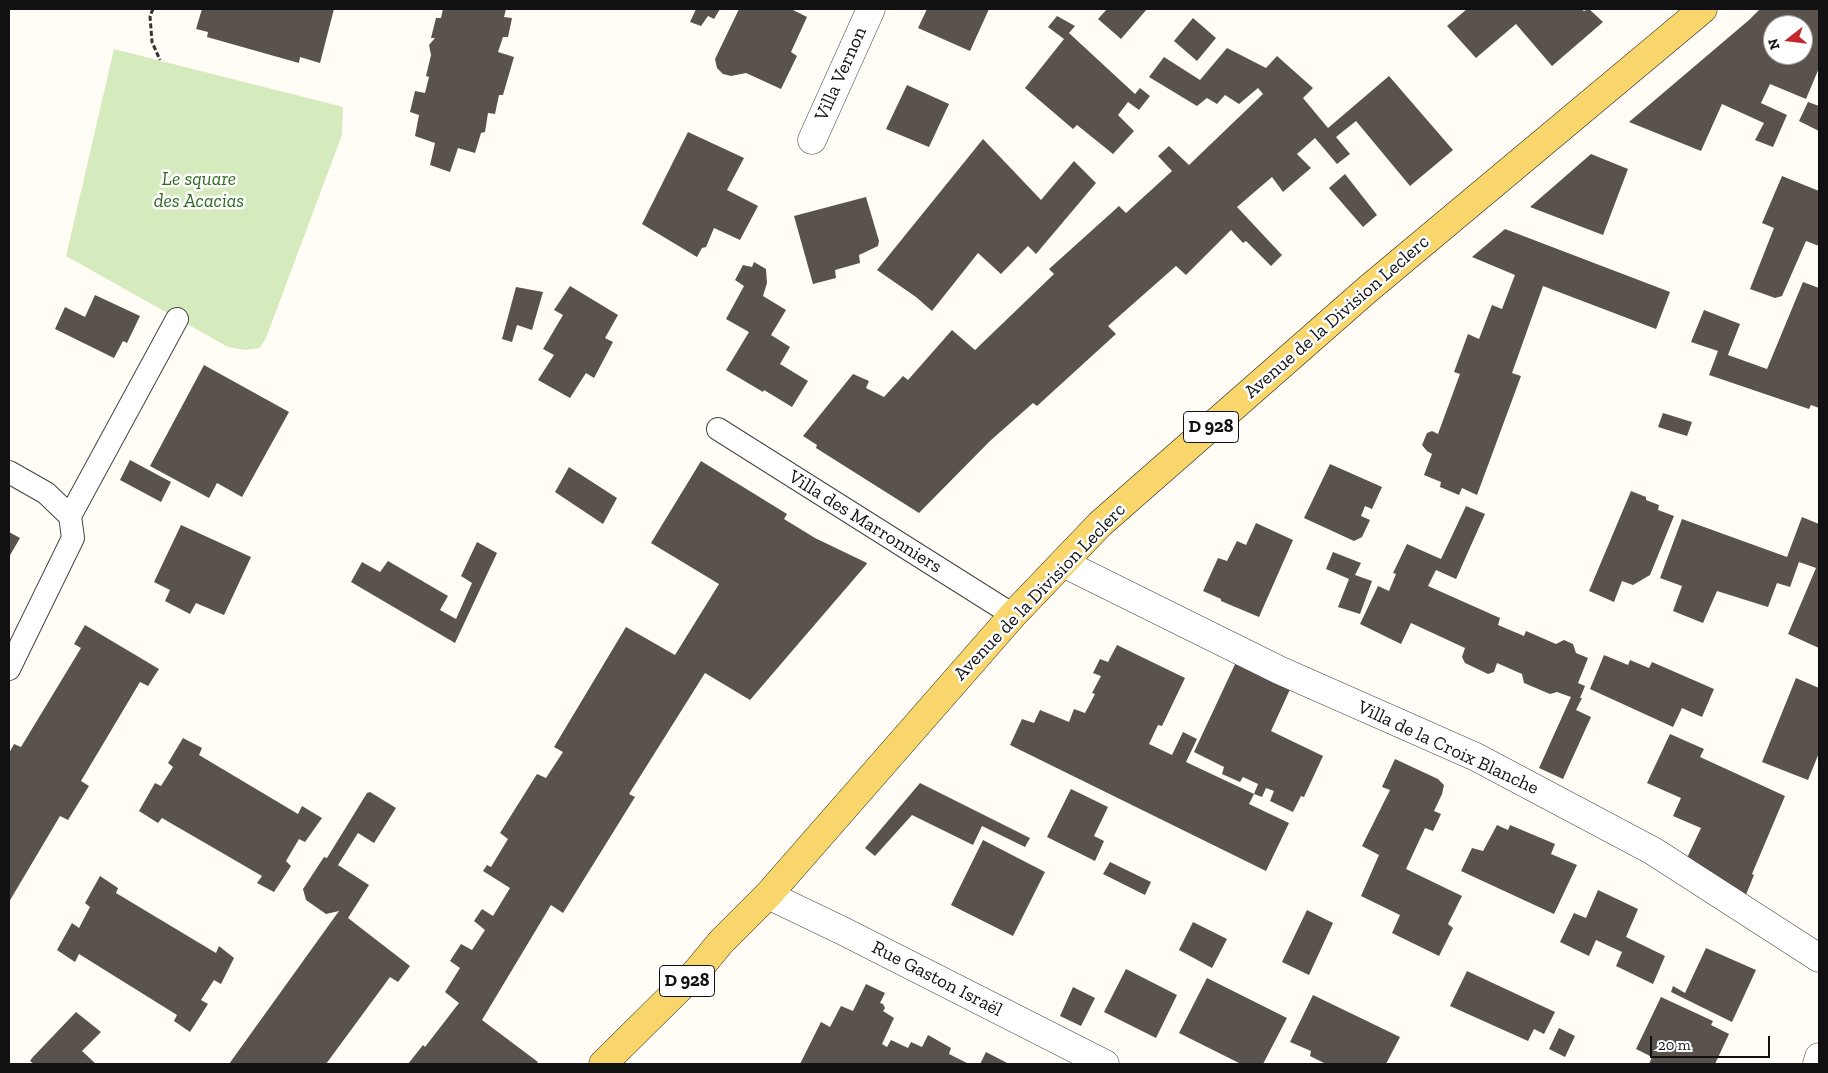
<!DOCTYPE html>
<meta charset="utf-8">
<style>
body{margin:0}
#map{position:relative;width:1828px;height:1073px;overflow:hidden;background:#fffdf5;font-family:"Zilla Slab",serif}
canvas{display:block}
.frame{position:absolute;inset:0;border:10px solid #111;pointer-events:none}
.north{position:absolute;left:1763px;top:15px;width:50px;height:50px;box-sizing:border-box;background:#fff;border:1px solid #a0a0a0;border-radius:50%;rotate:254deg;font-size:14px;font-weight:700;line-height:20px;text-align:center;color:#111}
.north::after{content:'';display:block;margin:auto;width:18px;height:22px;background:#c4262e;clip-path:polygon(50% 0,100% 100%,50% 72%,0 100%)}
.scale{position:absolute;left:1650px;top:1036px;width:120px;height:22px;box-sizing:border-box;border:2px solid #111;border-top:0;padding-left:6px;font-size:15px;line-height:18px;white-space:nowrap;color:#111;-webkit-text-stroke:4px #fff;paint-order:stroke}
</style>
<div id="map">
<canvas width="1828" height="1073"></canvas>
<div class="frame"></div>
<div class="north">N</div>
<div class="scale">20 m</div>
</div>
<script>
const ctx = document.querySelector('canvas').getContext('2d');
ctx.lineJoin = 'round';
function fillPath(path, color) {
  ctx.fillStyle = color;
  ctx.fill(path, 'evenodd');
}
function shape(rows) {
  const path = new Path2D();
  for (const r of rows) {
    path.moveTo(r[0], r[1]);
    for (let i = 2; i < r.length; i += 2) path.lineTo(r[i], r[i + 1]);
  }
  return path;
}
function strokePath(path, color, width, dash) {
  ctx.strokeStyle = color;
  ctx.lineWidth = width;
  ctx.lineCap = dash ? 'butt' : 'round';
  ctx.setLineDash(dash || []);
  ctx.stroke(path);
}
function write(font, color, halo, rows, align = 'center') {
  ctx.font = font + ' "Zilla Slab",serif';
  ctx.lineWidth = 5;
  ctx.setLineDash([]);
  ctx.textBaseline = 'middle';
  ctx.strokeStyle = halo;
  ctx.fillStyle = color;
  for (const [text, x, y, turn = 0] of rows) {
    ctx.save();
    ctx.translate(x, y);
    ctx.rotate((+turn || 0) * Math.PI / 180);
    ctx.textAlign = isNaN(turn) ? turn : align;
    if (halo) ctx.strokeText(text, 0, 0);
    ctx.fillText(text, 0, 0);
    ctx.restore();
  }
}
fillPath(shape([
 [114,49,343,107,342,135,266,338,260,348,245,350,228,347,66,256]
]), '#d5ebbd');
fillPath(shape([
 [202,9,334,9,320,63,300,57,299,63,207,37,208,32,196,29],
 [443,9,506,9,504,17,512,18,508,37,503,37,498,52,514,57,503,95,499,95,495,114,488,113,485,132,481,133,475,153,458,148,450,172,430,165,435,143,415,136,419,115,410,112,415,91,425,93,429,77,426,76,431,55,429,45,435,38,431,38,436,18,441,18],
 [696,9,720,9,714,19,708,16,701,26,690,22],
 [739,9,791,9,807,17,791,52,797,56,781,89,746,73,731,76,723,74,717,68,715,59],
 [927,9,989,9,970,51,918,28],
 [1107,9,1147,9,1121,39,1098,19],
 [1467,9,1581,9,1584,11,1589,9,1603,22,1552,66,1516,24,1476,58,1447,26],
 [1760,9,1819,9,1819,68,1806,99,1770,84,1761,103,1787,115,1773,147,1755,140,1764,123,1722,104,1701,151,1629,122,1749,20],
 [1773,25,1803,25,1803,55,1773,55],
 [1057,16,1075,26,1069,33,1135,94,1140,88,1150,96,1139,110,1128,102,1118,115,1134,131,1113,154,1077,125,1073,129,1025,88,1064,39,1048,27],
 [1193,18,1216,38,1197,61,1174,41],
 [1227,48,1266,68,1277,56,1313,88,1303,98,1328,128,1389,76,1453,150,1410,186,1356,121,1336,137,1350,154,1337,164,1315,138,1297,154,1311,168,1283,192,1272,177,1237,207,1282,255,1271,266,1246,241,1243,243,1231,230,1186,275,1176,266,1108,326,1116,334,1037,406,1033,403,990,441,919,513,816,448,817,445,803,436,853,374,869,381,866,388,884,397,903,376,908,380,952,330,975,350,1054,274,1049,269,1119,206,1126,213,1172,171,1158,156,1169,146,1189,165,1263,94,1258,88,1239,104,1225,95,1217,104,1207,98,1197,106,1149,77,1164,57,1200,80],
 [907,85,949,104,929,147,886,129],
 [1808,102,1819,106,1819,131,1799,121],
 [688,132,744,158,727,190,758,206,740,240,714,228,706,247,702,248,697,257,642,224],
 [983,139,1041,200,1074,161,1096,183,1036,254,1028,246,1001,274,978,253,932,311,916,297,877,270],
 [1591,154,1628,169,1603,235,1530,207],
 [1345,174,1377,215,1363,227,1329,188],
 [1782,176,1819,191,1819,246,1806,241,1782,296,1775,298,1750,289,1774,228,1762,223],
 [866,197,879,241,878,246,859,255,860,263,835,270,836,278,813,284,794,216],
 [1505,229,1670,292,1656,329,1543,286,1512,373,1521,376,1477,495,1462,488,1459,495,1440,487,1441,482,1424,475,1432,454,1427,451,1422,445,1427,433,1432,431,1438,434,1460,374,1454,372,1468,334,1479,339,1492,305,1502,309,1515,275,1472,257],
 [754,262,766,269,767,283,763,296,786,310,771,335,790,347,780,364,808,381,792,407,764,390,763,392,726,370,749,332,726,319,744,286,735,280,743,265,752,267],
 [1803,282,1819,288,1819,408,1811,405,1809,409,1709,375,1718,351,1691,342,1704,310,1740,324,1728,355,1767,369],
 [570,286,618,315,605,338,613,342,594,378,586,373,570,398,538,380,554,355,543,349,563,315,554,310],
 [516,287,543,292,532,330,517,325,512,342,502,339],
 [95,295,140,316,127,343,123,341,114,358,55,329,65,307,85,317],
 [204,365,289,412,242,497,217,483,209,498,150,466],
 [1663,413,1692,422,1687,436,1658,427],
 [130,460,171,482,161,502,120,480],
 [701,461,787,514,784,519,815,538,867,563,866,565,750,700,705,673,629,794,635,797,563,913,551,905,482,1020,538,1062,536,1064,408,1064,423,1045,425,1047,459,1003,445,992,460,968,450,961,461,944,472,950,485,930,474,921,482,909,493,916,510,888,483,871,487,865,491,867,508,839,500,833,537,774,546,778,563,752,554,747,626,627,675,655,719,584,651,543],
 [1330,464,1382,487,1372,509,1365,506,1361,516,1370,520,1362,537,1354,541,1304,518],
 [569,467,617,498,603,524,555,492],
 [1631,491,1646,497,1646,500,1659,505,1658,510,1674,516,1650,575,1633,585,1622,581,1614,602,1589,591],
 [1466,506,1485,514,1456,579,1436,570,1428,586,1500,618,1498,625,1524,636,1526,631,1556,644,1564,640,1573,644,1576,653,1588,658,1578,683,1585,686,1580,698,1582,698,1576,710,1591,717,1563,779,1539,768,1571,697,1557,692,1550,694,1524,683,1522,674,1497,663,1494,672,1488,674,1465,663,1462,657,1465,648,1411,623,1401,644,1360,624,1378,586,1389,591,1396,574,1393,573,1407,544,1441,559],
 [1802,517,1819,524,1819,648,1788,634,1816,568,1799,562,1790,587,1777,583,1768,607,1717,591,1703,623,1673,611,1682,586,1660,578,1682,519,1787,557],
 [1256,523,1293,540,1259,617,1221,601,1221,599,1203,591,1218,558,1227,561,1237,541,1246,545],
 [181,525,251,557,224,615,196,603,190,614,165,601,170,590,154,582],
 [9,532,20,538,9,557],
 [477,542,497,553,455,643,351,582,362,562,380,572,388,561,448,596,440,610,456,619,472,583,461,576],
 [1333,552,1361,563,1355,575,1372,581,1360,614,1338,607,1349,579,1326,569],
 [85,625,159,669,148,686,140,682,81,781,89,786,68,820,60,816,9,902,9,753,14,744,21,747,81,648,74,644],
 [1117,645,1185,678,1162,726,1158,725,1149,744,1172,755,1183,732,1197,739,1186,762,1254,794,1258,784,1243,777,1240,782,1222,774,1224,767,1194,752,1237,660,1292,685,1271,731,1323,756,1304,797,1301,796,1293,812,1270,801,1274,791,1266,788,1262,797,1254,794,1249,804,1289,823,1266,871,1010,745,1022,719,1034,723,1040,710,1069,722,1074,709,1085,713,1095,694,1092,693,1101,676,1093,673,1100,659,1108,662],
 [1604,655,1628,665,1630,660,1649,668,1652,662,1714,689,1702,717,1682,708,1673,727,1590,689],
 [1796,678,1819,688,1819,753,1808,780,1762,762],
 [1670,734,1704,749,1700,757,1785,796,1752,874,1754,875,1745,897,1687,858,1701,828,1673,816,1681,798,1647,783],
 [183,738,202,748,199,755,298,814,302,806,322,818,305,842,299,839,286,861,291,866,274,892,257,883,262,876,162,818,158,823,139,811,155,783,161,786,173,767,168,763],
 [1395,759,1438,779,1444,785,1442,794,1434,811,1441,814,1433,831,1425,828,1406,869,1462,896,1448,924,1453,928,1439,956,1392,933,1400,915,1361,896,1379,855,1362,846,1390,790,1382,787],
 [920,783,1030,838,1025,847,982,826,973,845,912,815,875,856,865,848],
 [1071,789,1108,807,1094,836,1104,841,1095,861,1047,837],
 [370,792,396,808,374,843,358,833,338,865,369,885,348,918,410,966,398,982,390,977,326,1064,229,1064,339,911,326,914,306,900,303,889,324,857,327,858,367,793],
 [1497,825,1508,830,1510,825,1555,844,1551,854,1577,865,1554,914,1461,871,1472,848,1483,851],
 [983,840,1045,872,1013,936,951,905],
 [1110,862,1151,882,1145,895,1103,874],
 [100,876,118,888,116,893,216,953,219,946,234,958,221,984,214,980,201,1000,208,1004,190,1032,174,1021,177,1015,79,954,75,962,57,950,72,923,79,928,90,907,85,903],
 [1598,890,1638,909,1626,937,1665,956,1653,984,1616,966,1622,952,1596,940,1589,956,1560,942,1574,913,1586,918],
 [1307,910,1333,923,1309,975,1282,962],
 [1193,922,1227,939,1212,968,1179,950],
 [1706,948,1756,970,1732,1022,1671,992,1673,986,1685,993],
 [1126,969,1177,995,1156,1038,1104,1012],
 [1467,971,1555,1012,1544,1034,1534,1029,1528,1041,1450,1006],
 [1207,978,1287,1018,1263,1064,1241,1064,1179,1033],
 [866,984,885,993,880,1003,883,1004,885,1008,883,1011,894,1018,882,1044,887,1047,891,1040,908,1048,911,1042,922,1047,928,1035,951,1048,949,1054,969,1064,800,1064,821,1022,830,1027,841,1006,853,1011],
 [1073,987,1095,998,1081,1026,1060,1016],
 [1313,995,1400,1037,1386,1064,1326,1064,1310,1056,1311,1051,1290,1042],
 [1661,997,1713,1021,1711,1025,1729,1034,1715,1064,1649,1064,1652,1057,1636,1049],
 [76,1012,101,1032,82,1051,96,1064,34,1064,30,1061,32,1058],
 [1559,1028,1575,1036,1565,1057,1549,1049],
 [986,1052,1009,1064,980,1064]
]), '#5a524d');
const service = shape([
 [718,429,1013,615],
 [9,472,46,493,70,516,73,538,9,669],
 [70,516,177,319]
]);
const minor = shape([
 [812,140,871,9],
 [1063,563,1279,670,1476,757,1653,851,1819,958],
 [768,895,845,932,1105,1064],
 [1817,1064,1819,1057]
]);
const primary = shape([
 [603,1064,697,971,721,942,768,895,1013,615,1100,524,1368,289,1703,9]
]);
strokePath(service, '#444', 24);
strokePath(minor, '#444', 29);
strokePath(primary, '#222', 29);
strokePath(shape([
 [153,9,150,16,152,42,160,60]
]), '#333', 3, [5, 2.5]);
strokePath(service, '#fff', 22);
strokePath(minor, '#fff', 28);
strokePath(primary, '#f9d66b', 28);
for (const [x, y, w] of [
 [1211,427,55],
 [687,981,55]
]) {
  const box = new Path2D();
  box.roundRect(x - w / 2, y - 15.5, w, 31, 4);
  ctx.fillStyle = '#fff';
  ctx.fill(box);
  strokePath(box, '#111', 1);
}
write('bold 18px', '#111', null, [
 ["D 928",1211,427],
 ["D 928",687,981]
]);
write('19px', '#111', '#fff', [
 ["Villa Vernon",841,74,-66],
 ["Avenue de la Division Leclerc",1337,317,-41],
 ["Villa des Marronniers",865,522,32],
 ["Avenue de la Division Leclerc",1040,592,-46],
 ["Villa de la Croix Blanche",1448,748,25],
 ["Rue Gaston Israël",937,979,27]
]);
write('italic 19px', '#2f6b1f', '#fff', [
 ["Le square",199,180],
 ["des Acacias",199,202]
]);
</script>
